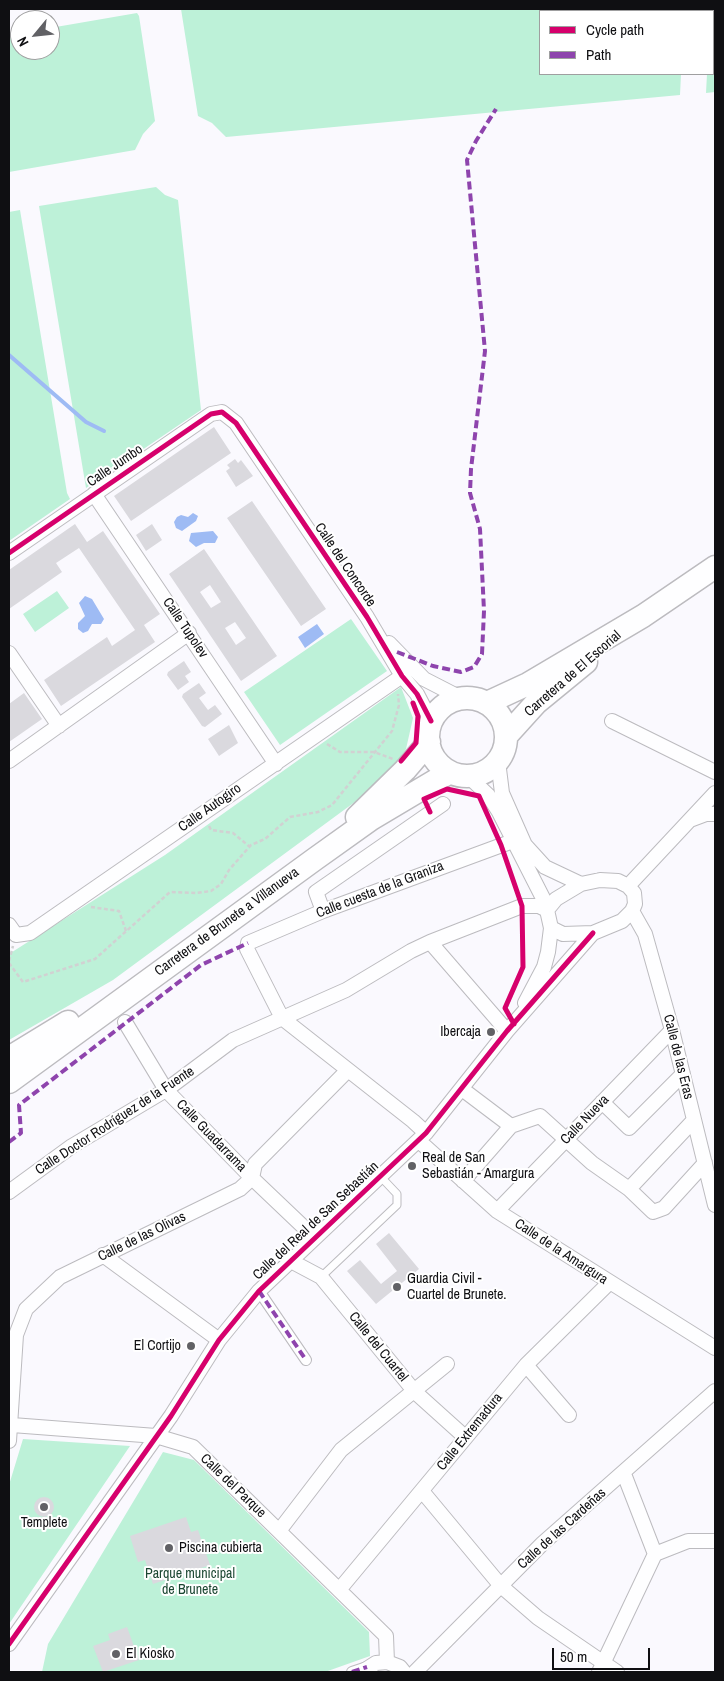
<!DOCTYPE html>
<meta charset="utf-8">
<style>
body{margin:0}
#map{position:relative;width:724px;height:1681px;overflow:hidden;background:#faf9fe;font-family:"Archivo Narrow",sans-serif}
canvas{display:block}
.frame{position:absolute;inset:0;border:10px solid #0f0f12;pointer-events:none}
.legend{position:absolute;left:539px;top:10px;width:175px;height:65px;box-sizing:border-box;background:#fff;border:1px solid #9f9fa0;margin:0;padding:6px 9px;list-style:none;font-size:15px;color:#0f0f12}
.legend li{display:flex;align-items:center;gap:10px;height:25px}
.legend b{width:25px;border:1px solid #9f9fa0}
.north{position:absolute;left:10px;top:10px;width:50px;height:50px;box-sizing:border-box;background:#fff;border:1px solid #9f9fa0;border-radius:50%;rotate:242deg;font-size:14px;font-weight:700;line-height:20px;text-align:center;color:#0f0f12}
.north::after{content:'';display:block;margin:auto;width:18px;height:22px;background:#616165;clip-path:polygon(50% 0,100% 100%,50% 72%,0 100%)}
.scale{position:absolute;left:552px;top:1648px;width:98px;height:22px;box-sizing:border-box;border:2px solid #0f0f12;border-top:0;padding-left:6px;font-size:15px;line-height:18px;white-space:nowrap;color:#0f0f12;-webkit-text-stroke:4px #fff;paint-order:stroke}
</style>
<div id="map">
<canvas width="724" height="1681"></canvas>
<div class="frame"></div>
<ul class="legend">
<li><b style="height:6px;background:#d6006c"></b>Cycle path</li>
<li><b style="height:6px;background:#8e44ad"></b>Path</li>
</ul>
<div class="north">N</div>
<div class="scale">50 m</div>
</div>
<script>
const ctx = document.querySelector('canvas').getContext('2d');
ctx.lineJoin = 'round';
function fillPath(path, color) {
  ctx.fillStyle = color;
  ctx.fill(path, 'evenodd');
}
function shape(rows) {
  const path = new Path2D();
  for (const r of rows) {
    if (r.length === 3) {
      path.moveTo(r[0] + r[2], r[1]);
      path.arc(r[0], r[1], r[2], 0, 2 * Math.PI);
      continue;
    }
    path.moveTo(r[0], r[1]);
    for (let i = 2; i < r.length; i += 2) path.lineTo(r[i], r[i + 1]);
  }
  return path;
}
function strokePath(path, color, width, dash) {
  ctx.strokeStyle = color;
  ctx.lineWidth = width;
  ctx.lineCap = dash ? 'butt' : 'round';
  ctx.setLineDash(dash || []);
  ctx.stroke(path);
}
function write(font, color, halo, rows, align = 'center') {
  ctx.font = font + ' "Archivo Narrow",sans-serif';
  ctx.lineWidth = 4;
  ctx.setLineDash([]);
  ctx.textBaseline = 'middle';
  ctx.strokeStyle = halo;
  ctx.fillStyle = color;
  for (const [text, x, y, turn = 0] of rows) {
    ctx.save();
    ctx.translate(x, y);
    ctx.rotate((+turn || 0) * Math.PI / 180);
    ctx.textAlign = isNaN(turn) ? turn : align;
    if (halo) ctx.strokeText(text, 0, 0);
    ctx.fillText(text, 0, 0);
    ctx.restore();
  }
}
fillPath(shape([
 [181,9,685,9,684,11,540,11,540,74,681,74,680,95,226,137,212,123,198,116],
 [710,9,715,9,715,92,706,93,707,74,713,74,713,11,710,11],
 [137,13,139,16,155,121,143,134,135,150,9,172,9,35,20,33,20,50,50,50,50,28],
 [156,187,165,195,178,200,201,410,86,488,39,206],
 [20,210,67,493,70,499,9,541,9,212],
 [57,591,69,608,35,632,23,614],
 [351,619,387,671,280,745,244,692],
 [401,687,413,718,406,749,382,782,113,980,9,1040,9,954,165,855],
 [23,1439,130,1446,9,1624,9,1485],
 [163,1452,194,1460,369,1632,370,1656,325,1672,42,1672,48,1644]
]), '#bdf1d8');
fillPath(shape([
 [193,513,198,516,196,521,182,531,176,528,174,522,177,517,181,515,188,517],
 [213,531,218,537,215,543,204,543,196,547,189,541,191,533],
 [85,596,92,599,104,619,101,624,92,624,88,631,83,633,78,629,78,623,85,616,79,603],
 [317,624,324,634,305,648,298,637]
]), '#9ebbf4');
strokePath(shape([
 [9,355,86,422,104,431]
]), '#9ebbf4', 4);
fillPath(shape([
 [214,427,231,453,131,521,114,496],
 [235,459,238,463,241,460,253,476,236,487,226,471,230,468,227,465],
 [252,501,326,609,301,626,227,518],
 [75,524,87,542,103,531,160,614,144,625,155,642,61,706,44,680,107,637,112,646,135,630,79,548,56,563,62,572,9,609,9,570],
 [152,524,162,540,146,551,136,535],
 [204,549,277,656,241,681,169,574],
 [210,585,221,602,211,608,200,592],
 [235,622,246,638,236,645,225,628],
 [184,661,191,672,185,676,189,682,178,690,167,675,168,672],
 [199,683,206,693,199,698,208,710,215,705,222,714,205,727,202,726,182,697,183,694],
 [24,693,42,719,9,742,9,704],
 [229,725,238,743,219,756,208,739],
 [389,1233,419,1269,376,1304,347,1271,360,1260,381,1284,397,1271,376,1244],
 [44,1507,10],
 [186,1517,191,1532,198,1530,210,1565,153,1584,145,1560,138,1562,130,1536],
 [127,1627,139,1660,103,1672,93,1646,110,1640,108,1634]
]), '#dad9de');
const service = shape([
 [321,1277,397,1205,397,1194,380,1176]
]);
const pedestrian = shape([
 [259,1291,306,1360],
 [352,1672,367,1667]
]);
const minor = shape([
 [94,494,276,764],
 [9,553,211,414,222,412,236,423,367,617,402,676,417,694,431,721],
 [389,643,424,679,461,698],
 [9,653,59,726],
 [612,721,715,772],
 [9,761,189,633],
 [498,761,502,793,525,845,545,867,581,884],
 [468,776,488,795,499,812,548,908],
 [690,820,706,814,715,814],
 [600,880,618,881,628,886,634,893,635,904,632,911,622,921,593,933,563,934,551,928,547,910,556,899,581,884,600,880],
 [628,886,715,793],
 [323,911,316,892,443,804],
 [632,911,645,934,672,1030,715,1205],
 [9,925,16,935,30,933,402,676],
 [430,942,507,1031],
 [525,1003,544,967,548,952,551,928],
 [125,1022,166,1090,252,1178,314,1237],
 [462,1089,511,1126],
 [602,1102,629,1128,683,1074],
 [426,1133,413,1121,282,1018,247,949,248,943,323,911,513,841],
 [419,1141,497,1211,715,1348],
 [463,1181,511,1126,540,1116,592,1163,629,1189,653,1212,664,1208,705,1163],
 [629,1189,694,1120],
 [9,1192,72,1146,166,1090,233,1040,346,990,411,951,430,942,522,906,539,906,547,910],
 [497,1211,672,1030],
 [103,1255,219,1340],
 [289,1260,321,1277,415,1392,465,1437],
 [526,1365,569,1415],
 [12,1425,156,1436,193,1447,386,1636,387,1662],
 [9,1441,16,1335,26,1309,60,1277,240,1189,252,1178,255,1164,348,1070],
 [624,1474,655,1554],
 [422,1491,501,1586,538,1618,617,1672],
 [279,1531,341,1450,447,1364],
 [339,1590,526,1365,609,1283],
 [9,1644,171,1416,219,1340,259,1291,426,1133,507,1031,593,933],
 [362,1672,376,1663,387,1662,400,1667,404,1672],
 [415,1672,543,1543,715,1391],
 [599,1672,655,1554,688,1541,715,1541]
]);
const trunk = shape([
 [467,737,39],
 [487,703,528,684,643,616,715,567],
 [507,735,536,703,586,662],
 [357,817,405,770,429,742],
 [9,1058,68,1022],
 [9,1082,315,859,371,819,450,772]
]);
strokePath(service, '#bcbbbf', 9);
strokePath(pedestrian, '#bcbbbf', 12);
strokePath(minor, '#bcbbbf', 16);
strokePath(trunk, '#bcbbbf', 25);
strokePath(shape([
 [327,744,340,752,374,752,393,759],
 [454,790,466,793],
 [209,826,211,830,233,833,250,847],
 [505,857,518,894],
 [91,907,119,911,126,931],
 [9,961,13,946],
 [9,963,23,982,95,959,170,892,196,893,211,891,221,884,229,870,251,845,265,839,290,817,318,812,332,805,392,731,399,705,398,694],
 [506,1009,523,967,523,919]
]), '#d1d1d2', 2.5, [4, 2.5]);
strokePath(service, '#fefeff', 7);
strokePath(pedestrian, '#fefeff', 10);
strokePath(minor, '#fefeff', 14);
strokePath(trunk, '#fefeff', 22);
strokePath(shape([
 [397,652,433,666,461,672,474,667,482,654,484,611,480,529,470,493,471,469,485,351,467,160,476,141,496,109],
 [9,1142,21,1133,19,1105,201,965,248,943],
 [259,1291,306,1360],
 [352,1672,367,1667]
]), '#8e44ad', 4, [8, 4]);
strokePath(shape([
 [9,553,211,414,222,412,236,423,367,617,402,676,417,694,431,721],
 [401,761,416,743,418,716,413,703],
 [430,812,424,799,447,789,479,796,501,845,522,906,523,967,505,1008,514,1024],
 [9,1644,171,1416,219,1340,259,1291,426,1133,507,1031,593,933]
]), '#d6006c', 5);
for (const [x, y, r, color] of [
 [491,1032,5,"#616165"],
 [412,1166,5,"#616165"],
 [397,1287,5,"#616165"],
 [191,1346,5,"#616165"],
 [44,1507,5,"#616165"],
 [169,1548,5,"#616165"],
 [116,1654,5,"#616165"]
]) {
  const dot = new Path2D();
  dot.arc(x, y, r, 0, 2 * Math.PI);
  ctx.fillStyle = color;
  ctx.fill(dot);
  strokePath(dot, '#fff', 2);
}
write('14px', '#0f0f12', '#fff', [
 ["Calle Jumbo",115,466,-34],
 ["Calle del Concorde",345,565,56],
 ["Calle Tupolev",185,628,56],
 ["Carretera de El Escorial",573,674,-41],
 ["Calle Autogiro",210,808,-35],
 ["Calle cuesta de la Graniza",380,890,-21],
 ["Carretera de Brunete a Villanueva",227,922,-36],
 ["Calle de las Eras",678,1057,76],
 ["Calle Nueva",585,1120,-46],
 ["Calle Doctor Rodríguez de la Fuente",115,1121,-33],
 ["Calle Guadarrama",211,1136,46],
 ["Calle del Real de San Sebastián",316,1221,-43],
 ["Calle de las Olivas",142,1237,-26],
 ["Calle de la Amargura",561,1252,33],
 ["Calle del Cuartel",378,1347,51],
 ["Calle Extremadura",470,1432,-51],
 ["Calle del Parque",233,1486,44],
 ["Calle de las Cardeñas",562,1529,-42]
]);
write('14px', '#0f0f12', '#fff', [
 ["Ibercaja",481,1032,"right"],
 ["Real de San",422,1158],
 ["Sebastián - Amargura",422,1174],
 ["Guardia Civil -",407,1279],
 ["Cuartel de Brunete.",407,1295],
 ["El Cortijo",181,1346,"right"],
 ["Templete",44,1523,"center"],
 ["Piscina cubierta",179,1548],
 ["El Kiosko",126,1654]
], 'left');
write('14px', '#1b4732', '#fff', [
 ["Parque municipal",190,1574],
 ["de Brunete",190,1590]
]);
</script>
